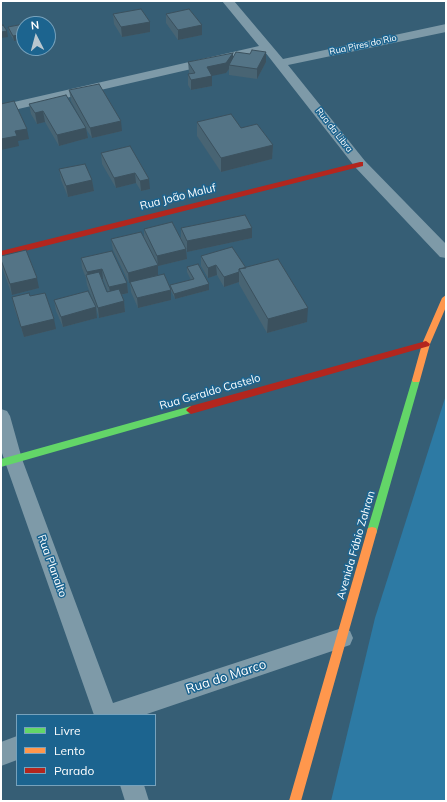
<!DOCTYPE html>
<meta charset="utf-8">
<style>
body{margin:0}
#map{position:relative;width:447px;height:802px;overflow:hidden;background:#365e75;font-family:Mulish,sans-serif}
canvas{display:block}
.frame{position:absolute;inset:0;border:2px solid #fff;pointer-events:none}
.legend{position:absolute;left:16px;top:714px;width:140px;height:72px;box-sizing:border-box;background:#1c648f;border:1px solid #77a2bc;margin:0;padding:5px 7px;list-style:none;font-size:12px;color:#fff}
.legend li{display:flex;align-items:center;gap:8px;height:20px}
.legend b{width:20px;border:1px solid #77a2bc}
.north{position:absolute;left:16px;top:16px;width:40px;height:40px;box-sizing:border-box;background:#1c648f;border:1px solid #77a2bc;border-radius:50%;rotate:354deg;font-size:11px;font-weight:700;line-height:16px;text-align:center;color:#fff}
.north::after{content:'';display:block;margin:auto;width:14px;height:18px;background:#b9c7cf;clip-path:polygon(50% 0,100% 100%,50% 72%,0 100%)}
</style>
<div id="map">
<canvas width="447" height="802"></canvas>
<div class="frame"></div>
<ul class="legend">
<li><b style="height:5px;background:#63d668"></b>Livre</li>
<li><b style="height:5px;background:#ff974d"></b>Lento</li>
<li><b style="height:5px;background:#b3261e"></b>Parado</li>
</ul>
<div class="north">N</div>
</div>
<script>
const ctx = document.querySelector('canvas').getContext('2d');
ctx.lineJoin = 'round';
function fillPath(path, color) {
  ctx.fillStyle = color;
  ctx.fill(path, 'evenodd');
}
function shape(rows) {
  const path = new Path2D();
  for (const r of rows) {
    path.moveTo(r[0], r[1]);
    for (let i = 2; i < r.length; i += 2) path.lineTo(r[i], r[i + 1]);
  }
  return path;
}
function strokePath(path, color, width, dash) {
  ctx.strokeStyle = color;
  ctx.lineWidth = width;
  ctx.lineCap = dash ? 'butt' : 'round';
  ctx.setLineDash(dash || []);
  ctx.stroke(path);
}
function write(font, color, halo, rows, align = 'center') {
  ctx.font = font + ' Mulish,sans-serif';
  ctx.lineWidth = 3;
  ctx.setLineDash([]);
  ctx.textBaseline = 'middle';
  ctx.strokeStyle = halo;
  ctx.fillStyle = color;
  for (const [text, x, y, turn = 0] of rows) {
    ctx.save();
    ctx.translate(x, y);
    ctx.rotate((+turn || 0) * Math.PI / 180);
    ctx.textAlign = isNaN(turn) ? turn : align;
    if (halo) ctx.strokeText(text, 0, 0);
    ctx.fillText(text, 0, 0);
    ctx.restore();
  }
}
fillPath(shape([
 [446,395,446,801,331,801,375,618]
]), '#2d7aa4');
fillPath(shape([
 [222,1,234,1,283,59,446,24,446,32,288,65,365,161,446,244,446,258,440,257,355,167,265,52,1,113,1,105,259,46,222,1],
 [1,409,7,411,10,416,22,459,113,703,342,628,350,631,353,638,350,645,144,715,94,715,4,459,1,450,1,409],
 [17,736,17,760,1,766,1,742,17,736],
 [120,785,144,785,149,801,125,801,120,785]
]), '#7e9aa8');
fillPath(shape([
 [416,377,420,380,377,531,376,534,372,535,368,534,367,531,412,380,416,377],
 [191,406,194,408,196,410,194,412,1,467,1,459,191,406]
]), '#63d668');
fillPath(shape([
 [446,295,446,307,430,344,420,380,419,382,413,382,412,380,422,344,442,298,446,295],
 [372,527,376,528,377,531,301,801,289,801,367,531,368,528,372,527]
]), '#ff974d');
fillPath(shape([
 [360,162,363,162,363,166,1,257,1,251,360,162],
 [426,341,430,344,429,346,191,414,188,412,186,410,188,408,191,406,426,341]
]), '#b3261e');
fillPath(shape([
 [113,14,150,32,122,37,114,24],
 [166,14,202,25,202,35,178,40,166,23],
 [29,23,14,41,9,32,8,27],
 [233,57,266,62,257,79,229,75,229,69,226,73,212,75,212,86,191,90,188,85,188,74,190,74,189,72,188,62],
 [69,90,122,131,92,138,86,129,88,138,59,146,45,122,37,124,31,114,29,104,83,123,71,101],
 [197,122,241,128,273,145,272,159,221,172,197,136],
 [130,146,150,189,141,191,136,183,116,188,102,164,101,153],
 [59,169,92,180,94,191,68,197,61,180],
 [181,228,252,228,252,238,187,252,186,249,187,259,158,266,158,265,158,275,171,290,170,285,191,280,187,272,187,267,209,284,209,290,175,299,171,291,171,300,138,308,131,292,130,283,129,283,113,250,111,239,144,239,144,229,185,246,181,239],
 [1,256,39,288,12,295,2,267,1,262],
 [201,256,246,268,307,322,267,333,239,284,239,282,224,287,217,275,208,278,201,266],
 [81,258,127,283,128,293,121,295,124,301,125,312,99,318,96,308,97,318,63,327,56,311,54,300,95,307,87,285,86,278,82,268],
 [102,279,103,279,108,292,107,292],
 [30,296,56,329,24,337,14,307,12,297]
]), '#486473');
fillPath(shape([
 [150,22,150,32,122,37,121,27],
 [202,25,202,35,178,40,178,30],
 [7,31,8,37,1,38,1,32],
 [24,34,24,39,14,41,13,36],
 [266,52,266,62,257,79,257,69],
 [233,53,233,63,229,65,229,69,226,73,207,77,207,67],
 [212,76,212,86,191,90,191,80],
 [43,111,45,122,37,124,35,113],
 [121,121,122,131,92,138,90,128],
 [86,128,88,138,59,146,57,135],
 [27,129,29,139,18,141,19,146,1,150,1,139,15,131],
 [273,145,272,159,221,172,221,158],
 [135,173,136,183,116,188,114,178],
 [149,179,150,189,141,191,140,181],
 [92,180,94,191,68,197,66,186],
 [252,228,252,238,187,252,187,241],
 [186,249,187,259,158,266,157,256],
 [158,265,158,275,129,283,128,273],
 [216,265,217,275,208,278,208,268],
 [102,269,103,279,89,283,87,272],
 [239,272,239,282,224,287,224,277],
 [37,278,39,288,12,295,10,284],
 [127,283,128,293,111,297,109,287],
 [209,284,209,290,175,299,174,294],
 [171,290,171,300,138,308,137,298],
 [124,301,125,312,99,318,98,308],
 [96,307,97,318,63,327,61,317],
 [308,308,307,322,267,333,268,319],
 [54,319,56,329,24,337,21,327]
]), '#3b515e');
const building = shape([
 [141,9,150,22,121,27,113,14,141,9],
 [189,9,202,25,178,30,166,14,189,9],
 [29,23,29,24,24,24,24,34,13,36,8,27,29,23],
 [3,25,7,31,1,32,1,26,3,25],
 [252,50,266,52,257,69,229,65,236,52,250,54,252,50],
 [233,53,226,63,207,67,212,76,191,80,188,74,195,73,188,62,233,53],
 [99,84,121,121,90,128,69,90,99,84],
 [66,95,86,128,57,135,43,111,35,113,29,104,66,95],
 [14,101,27,129,15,131,17,136,1,139,1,104,14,101],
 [231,114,241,128,257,124,273,145,221,158,197,122,231,114],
 [130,146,149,179,140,181,135,173,114,178,101,153,130,146],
 [85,164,92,180,66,186,59,169,85,164],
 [245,215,252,228,187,241,181,228,245,215],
 [172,222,186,249,157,256,144,229,172,222],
 [141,232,158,265,128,273,111,239,141,232],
 [232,247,246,268,239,269,239,272,224,277,216,265,208,268,201,256,232,247],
 [26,250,37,278,10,284,1,260,1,256,26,250],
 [112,251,127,283,109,287,102,269,87,272,81,258,112,251],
 [278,259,308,308,268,319,239,269,278,259],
 [198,264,209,284,174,294,170,285,194,279,187,267,198,264],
 [99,272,107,292,119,289,124,301,98,308,86,275,99,272],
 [164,274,171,290,137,298,130,282,164,274],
 [88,291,96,307,61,317,54,300,88,291],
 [29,293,30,296,45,293,54,319,21,327,12,297,29,293]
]);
fillPath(building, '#547486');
strokePath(building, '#3b515e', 1);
write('9px', '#fff', '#1c648f', [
 ["Rua Pires do Rio",363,45,-12],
 ["Rua da Libra",334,130,52]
]);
write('11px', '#fff', '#1c648f', [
 ["Rua João Maluf",178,197,-14],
 ["Rua Geraldo Castelo",210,392,-16],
 ["Avenida Fábio Zahran",356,545,-74],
 ["Rua Planalto",52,566,70]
]);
write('13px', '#fff', '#1c648f', [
 ["Rua do Marco",226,677,-18]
]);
</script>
